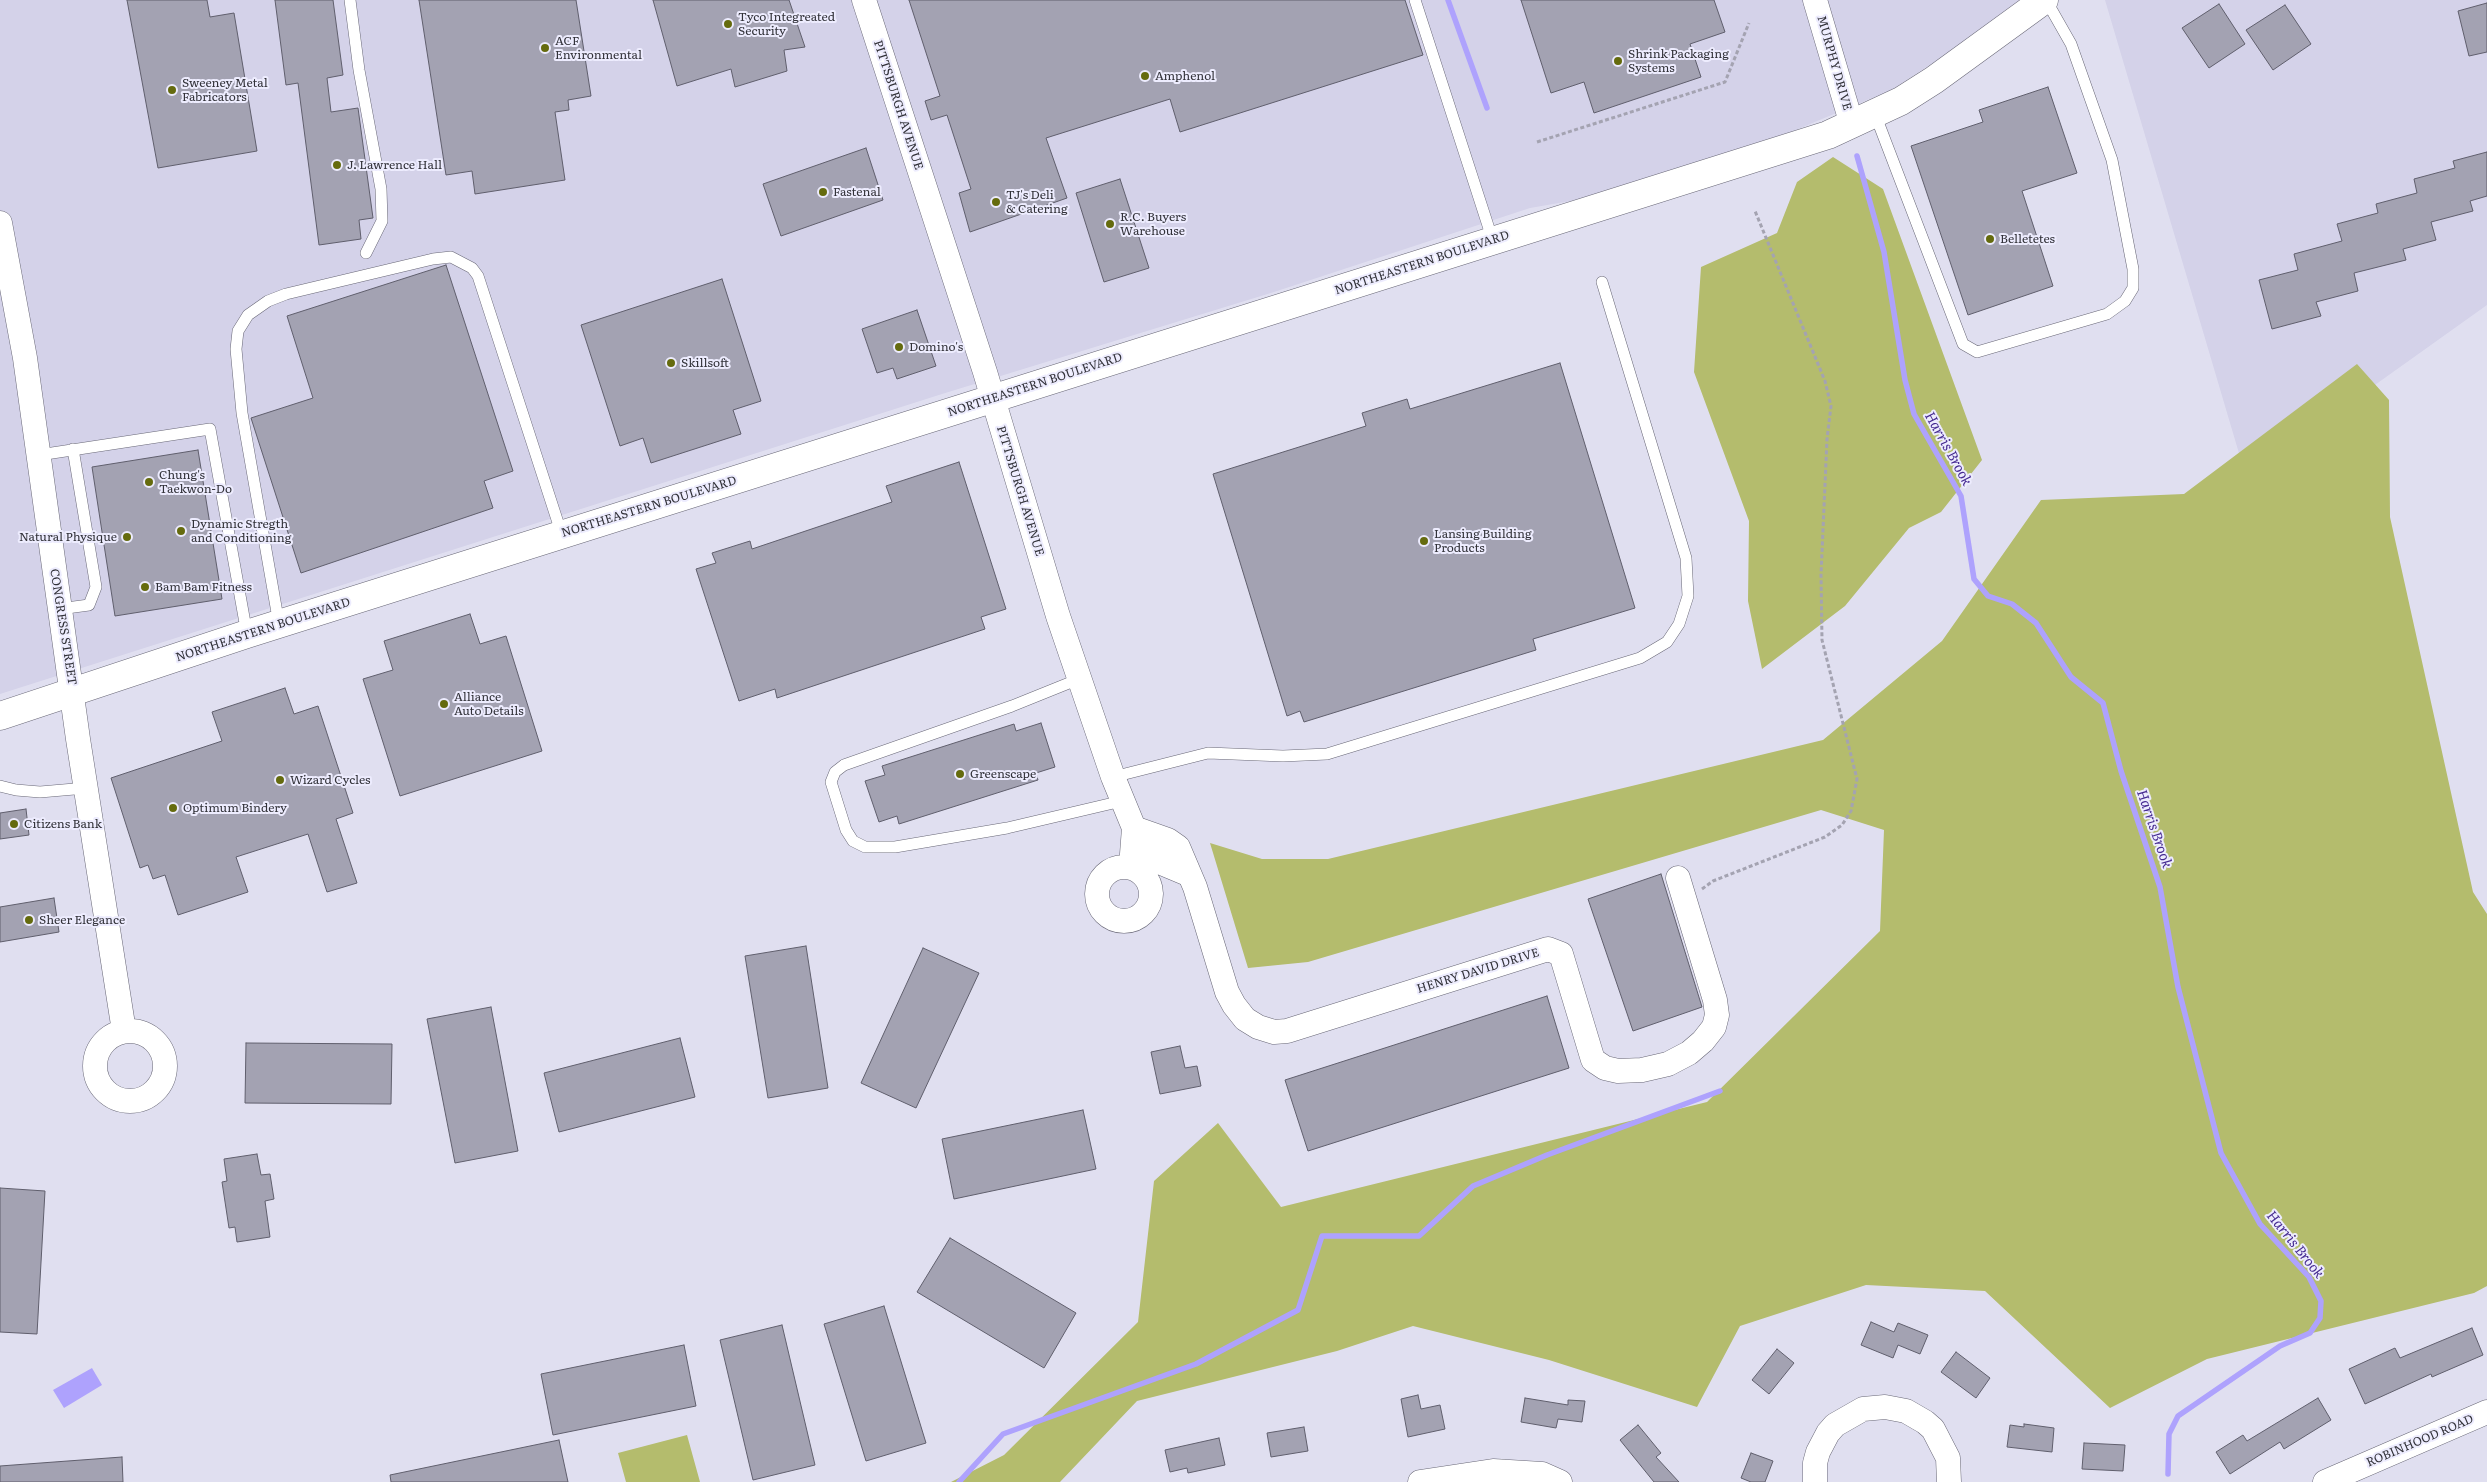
<!DOCTYPE html>
<style>
body{margin:0}
canvas{display:block;background:#e0dff0}
</style>
<canvas width="2487" height="1482"></canvas>
<script>
const ctx = document.querySelector('canvas').getContext('2d');
ctx.lineJoin = 'round';
function fillPath(path, color) {
  ctx.fillStyle = color;
  ctx.fill(path, 'evenodd');
}
function shape(rows) {
  const path = new Path2D();
  for (const r of rows) {
    if (r.length === 3) {
      path.moveTo(r[0] + r[2], r[1]);
      path.arc(r[0], r[1], r[2], 0, 2 * Math.PI);
      continue;
    }
    path.moveTo(r[0], r[1]);
    for (let i = 2; i < r.length; i += 2) path.lineTo(r[i], r[i + 1]);
  }
  return path;
}
function strokePath(path, color, width, dash) {
  ctx.strokeStyle = color;
  ctx.lineWidth = width;
  ctx.lineCap = dash ? 'butt' : 'round';
  ctx.setLineDash(dash || []);
  ctx.stroke(path);
}
function write(font, color, halo, rows, align = 'center') {
  ctx.font = font + ' Literata,serif';
  ctx.lineWidth = 4;
  ctx.setLineDash([]);
  ctx.textBaseline = 'middle';
  ctx.strokeStyle = halo;
  ctx.fillStyle = color;
  for (const [text, x, y, turn = 0] of rows) {
    ctx.save();
    ctx.translate(x, y);
    ctx.rotate((+turn || 0) * Math.PI / 180);
    ctx.textAlign = isNaN(turn) ? turn : align;
    if (halo) ctx.strokeText(text, 0, 0);
    ctx.fillText(text, 0, 0);
    ctx.restore();
  }
}
fillPath(shape([
 [0,0,2023,0,1971,38,1891,90,1791,132,1582,199,1530,208,1274,292,942,394,0,694],
 [2105,0,2487,0,2487,305,2246,477]
]), '#d4d2e9');
fillPath(shape([
 [1833,157,1883,189,1982,460,1941,512,1909,528,1845,606,1762,669,1748,601,1749,521,1694,372,1701,267,1777,233,1797,182],
 [2357,364,2389,400,2390,517,2473,892,2487,914,2487,1286,2474,1293,2207,1359,2110,1408,1985,1291,1866,1285,1740,1326,1697,1407,1549,1360,1413,1326,1337,1351,1137,1401,1060,1482,951,1482,1004,1455,1138,1322,1154,1181,1218,1123,1281,1207,1707,1102,1880,931,1884,830,1821,810,1308,962,1248,968,1210,843,1262,859,1328,859,1823,740,1942,641,2041,500,2184,494],
 [687,1435,700,1482,626,1482,618,1453]
]), '#b4bc6d');
fillPath(shape([
 [92,1368,102,1385,64,1408,53,1390]
]), '#aea2fd');
strokePath(shape([
 [1448,0,1487,108],
 [1857,156,1884,252,1905,380,1914,414,1961,496,1974,579,1988,596,2012,604,2036,623,2071,677,2103,703,2121,771,2160,887,2178,987,2221,1153,2260,1224,2309,1277,2321,1301,2320,1318,2310,1333,2280,1346,2178,1416,2169,1434,2168,1474],
 [959,1482,1003,1434,1196,1364,1298,1310,1322,1236,1419,1236,1473,1186,1547,1155,1720,1091]
]), '#aea2fd', 5.5);
const building = shape([
 [127,0,207,0,210,17,234,13,257,151,158,168,127,0],
 [275,0,333,0,343,75,327,78,331,112,358,108,373,218,359,220,361,239,319,245,298,83,286,85,275,0],
 [419,0,576,0,591,96,568,100,569,110,555,112,565,180,475,194,472,171,446,175,419,0],
 [653,0,789,0,805,47,784,50,787,71,735,87,731,69,677,86,653,0],
 [909,0,1405,0,1423,55,1180,132,1170,99,1046,138,1067,198,970,232,959,193,971,189,947,115,931,120,925,101,940,96,909,0],
 [1521,0,1714,0,1725,32,1690,44,1701,77,1594,113,1584,82,1551,93,1521,0],
 [2487,3,2487,52,2469,56,2458,11,2487,3],
 [2219,4,2245,44,2209,68,2182,28,2219,4],
 [2285,5,2311,44,2273,70,2246,30,2285,5],
 [2048,87,2077,173,2022,191,2053,286,1968,315,1911,146,1983,122,1979,110,2048,87],
 [866,148,883,200,781,236,763,184,866,148],
 [2487,152,2487,196,2470,201,2473,211,2431,222,2436,240,2403,249,2406,260,2354,273,2358,291,2316,302,2321,316,2272,329,2259,280,2298,270,2294,254,2342,241,2337,224,2378,213,2376,204,2417,193,2414,179,2455,168,2453,161,2487,152],
 [1120,179,1149,268,1104,282,1076,193,1120,179],
 [446,265,513,471,484,481,493,508,301,573,251,418,313,398,287,316,446,265],
 [722,279,761,401,733,410,741,434,651,463,643,438,620,446,581,325,722,279],
 [917,310,936,366,897,379,893,368,877,373,862,329,917,310],
 [1560,363,1635,608,1533,639,1536,650,1304,722,1300,711,1287,716,1213,474,1366,426,1362,413,1407,399,1410,409,1560,363],
 [198,450,222,599,115,616,92,467,198,450],
 [959,462,1006,609,981,617,985,629,777,698,775,689,739,701,696,569,716,563,712,553,750,541,752,549,892,502,886,486,959,462],
 [470,614,480,644,506,636,542,751,400,796,363,679,393,670,384,641,470,614],
 [285,688,294,714,318,706,353,813,336,819,357,883,327,892,308,834,236,857,248,892,178,915,165,875,153,879,148,865,140,868,111,778,222,741,212,712,285,688],
 [1041,723,1055,767,1036,773,1038,780,899,824,897,816,879,822,865,781,885,775,882,766,1014,724,1016,731,1041,723],
 [26,809,29,835,0,839,0,813,26,809],
 [1661,874,1702,1007,1633,1031,1588,899,1661,874],
 [54,898,59,932,0,942,0,907,54,898],
 [806,946,828,1088,768,1098,745,956,806,946],
 [923,948,979,973,916,1108,861,1083,923,948],
 [1547,996,1569,1068,1308,1151,1285,1080,1547,996],
 [491,1007,518,1151,455,1163,427,1019,491,1007],
 [680,1038,695,1097,559,1132,544,1073,680,1038],
 [246,1043,392,1044,391,1104,245,1103,246,1043],
 [1180,1046,1185,1068,1197,1066,1201,1086,1160,1094,1151,1052,1180,1046],
 [1083,1110,1096,1169,954,1199,942,1139,1083,1110],
 [257,1154,261,1175,270,1174,274,1199,265,1201,270,1237,237,1242,235,1227,229,1228,222,1182,227,1181,224,1159,257,1154],
 [0,1188,45,1191,37,1334,0,1332,0,1188],
 [950,1238,1076,1313,1044,1368,917,1292,950,1238],
 [884,1306,926,1443,866,1461,824,1324,884,1306],
 [1871,1322,1894,1332,1898,1323,1928,1335,1920,1354,1898,1345,1893,1358,1861,1345,1871,1322],
 [782,1325,815,1465,753,1480,720,1340,782,1325],
 [2472,1328,2483,1355,2432,1377,2431,1374,2365,1404,2349,1369,2395,1348,2400,1358,2472,1328],
 [684,1345,696,1406,553,1435,541,1374,684,1345],
 [1777,1349,1794,1363,1769,1394,1752,1380,1777,1349],
 [1956,1352,1990,1378,1976,1398,1941,1372,1956,1352],
 [1418,1395,1421,1409,1440,1405,1445,1429,1408,1437,1401,1399,1418,1395],
 [1525,1398,1568,1405,1568,1400,1585,1401,1582,1422,1558,1419,1556,1428,1521,1422,1525,1398],
 [2318,1398,2331,1420,2284,1449,2280,1442,2230,1474,2216,1452,2243,1435,2247,1441,2318,1398],
 [2024,1424,2054,1428,2052,1452,2007,1447,2010,1425,2024,1427,2024,1424],
 [1638,1425,1661,1453,1656,1457,1679,1482,1654,1482,1620,1440,1638,1425],
 [1304,1427,1308,1451,1271,1457,1267,1433,1304,1427],
 [1219,1438,1225,1465,1188,1473,1187,1468,1170,1472,1165,1450,1219,1438],
 [559,1440,568,1482,391,1482,390,1475,559,1440],
 [2084,1443,2125,1445,2123,1471,2082,1469,2084,1443],
 [1751,1453,1773,1461,1765,1482,1751,1482,1741,1478,1751,1453],
 [122,1457,123,1482,0,1482,0,1466,122,1457]
]);
fillPath(building, '#a3a2b2');
strokePath(building, '#605f6d', 1);
const service = shape([
 [350,0,359,70,381,189,382,221,366,253],
 [1415,0,1493,241],
 [1875,114,1963,344,1977,352,2107,314,2125,301,2133,288,2133,269,2112,160,2071,44,2046,0],
 [39,455,210,429,247,634],
 [59,609,89,605,96,587,73,449],
 [279,624,242,413,236,349,238,331,248,315,268,301,286,294,433,259,451,257,472,268,478,276,562,535],
 [1079,679,1012,706,844,765,835,772,831,782,846,830,853,841,865,847,895,847,1007,828,1122,801],
 [1113,777,1208,753,1283,756,1327,754,1640,658,1667,642,1679,624,1688,596,1686,558,1602,282],
 [0,786,16,790,40,792,86,788]
]);
const minor = shape([
 [864,0,985,372,1058,616,1113,777,1134,828,1131,867],
 [1815,0,1852,125],
 [0,223,25,358,78,739,124,1031],
 [1134,828,1168,840,1178,847,1195,887,1227,992,1234,1005,1245,1019,1258,1027,1274,1032,1287,1031,1548,949,1561,954,1593,1060,1605,1068,1618,1071,1642,1070,1668,1064,1689,1053,1703,1041,1714,1027,1717,1015,1715,1000,1678,878],
 [1134,828,1148,851,1159,862,1190,875],
 [1124,894,27],
 [130,1066,35],
 [1420,1482,1493,1471,1542,1474,1560,1482],
 [1815,1482,1815,1463,1818,1452,1828,1433,1835,1425,1863,1409,1885,1407,1906,1411,1925,1422,1933,1429,1948,1458,1949,1482],
 [2325,1482,2487,1412]
]);
const tertiary = shape([
 [0,716,247,634,1828,135,1901,101,1934,80,2044,0]
]);
strokePath(service, '#696877', 12);
strokePath(minor, '#696877', 25);
strokePath(tertiary, '#696877', 29);
strokePath(shape([
 [1537,142,1725,82,1749,23],
 [1702,889,1713,881,1825,837,1842,825,1851,811,1857,779,1822,640,1821,575,1827,439,1831,406,1825,381,1755,211]
]), '#a4a3b1', 3, [4, 2.5]);
strokePath(service, '#fff', 11);
strokePath(minor, '#fff', 24);
strokePath(tertiary, '#fff', 28);
for (const [x, y, r, color] of [
 [728,24,5,"#656b0e"],
 [545,48,5,"#656b0e"],
 [1618,61,5,"#656b0e"],
 [1145,76,5,"#656b0e"],
 [172,90,5,"#656b0e"],
 [337,165,5,"#656b0e"],
 [823,192,5,"#656b0e"],
 [996,202,5,"#656b0e"],
 [1110,224,5,"#656b0e"],
 [1990,239,5,"#656b0e"],
 [899,347,5,"#656b0e"],
 [671,363,5,"#656b0e"],
 [149,482,5,"#656b0e"],
 [181,531,5,"#656b0e"],
 [127,537,5,"#656b0e"],
 [1424,541,5,"#656b0e"],
 [145,587,5,"#656b0e"],
 [444,704,5,"#656b0e"],
 [960,774,5,"#656b0e"],
 [280,780,5,"#656b0e"],
 [173,808,5,"#656b0e"],
 [14,824,5,"#656b0e"],
 [29,920,5,"#656b0e"]
]) {
  const dot = new Path2D();
  dot.arc(x, y, r, 0, 2 * Math.PI);
  ctx.fillStyle = color;
  ctx.fill(dot);
  strokePath(dot, '#edecfe', 2);
}
write('12px', '#313138', '#edecfe', [
 ["Tyco Integreated",738,17],
 ["Security",738,31],
 ["ACF",555,41],
 ["Environmental",555,55],
 ["Shrink Packaging",1628,54],
 ["Systems",1628,68],
 ["Amphenol",1155,76],
 ["Sweeney Metal",182,83],
 ["Fabricators",182,97],
 ["J. Lawrence Hall",347,165],
 ["Fastenal",833,192],
 ["TJ's Deli",1006,195],
 ["& Catering",1006,209],
 ["R.C. Buyers",1120,217],
 ["Warehouse",1120,231],
 ["Belletetes",2000,239],
 ["Domino's",909,347],
 ["Skillsoft",681,363],
 ["Chung's",159,475],
 ["Taekwon-Do",159,489],
 ["Dynamic Stregth",191,524],
 ["and Conditioning",191,538],
 ["Lansing Building",1434,534],
 ["Products",1434,548],
 ["Natural Physique",117,537,"right"],
 ["Bam Bam Fitness",155,587],
 ["Alliance",454,697],
 ["Auto Details",454,711],
 ["Greenscape",970,774],
 ["Wizard Cycles",290,780],
 ["Optimum Bindery",183,808],
 ["Citizens Bank",24,824],
 ["Sheer Elegance",39,920]
], 'left');
write('12px', '#313138', '#edecfe', [
 ["MURPHY DRIVE",1834,63,74],
 ["PITTSBURGH AVENUE",898,105,72],
 ["NORTHEASTERN BOULEVARD",1422,263,-18],
 ["NORTHEASTERN BOULEVARD",1035,385,-18],
 ["PITTSBURGH AVENUE",1020,491,73],
 ["NORTHEASTERN BOULEVARD",649,507,-17],
 ["CONGRESS STREET",63,627,81],
 ["NORTHEASTERN BOULEVARD",263,630,-18],
 ["HENRY DAVID DRIVE",1478,971,-17],
 ["ROBINHOOD ROAD",2420,1441,-23]
]);
write('italic 14px', '#462b91', '#edecfe', [
 ["Harris Brook",1948,449,61],
 ["Harris Brook",2154,829,71],
 ["Harris Brook",2295,1245,51]
]);
</script>
